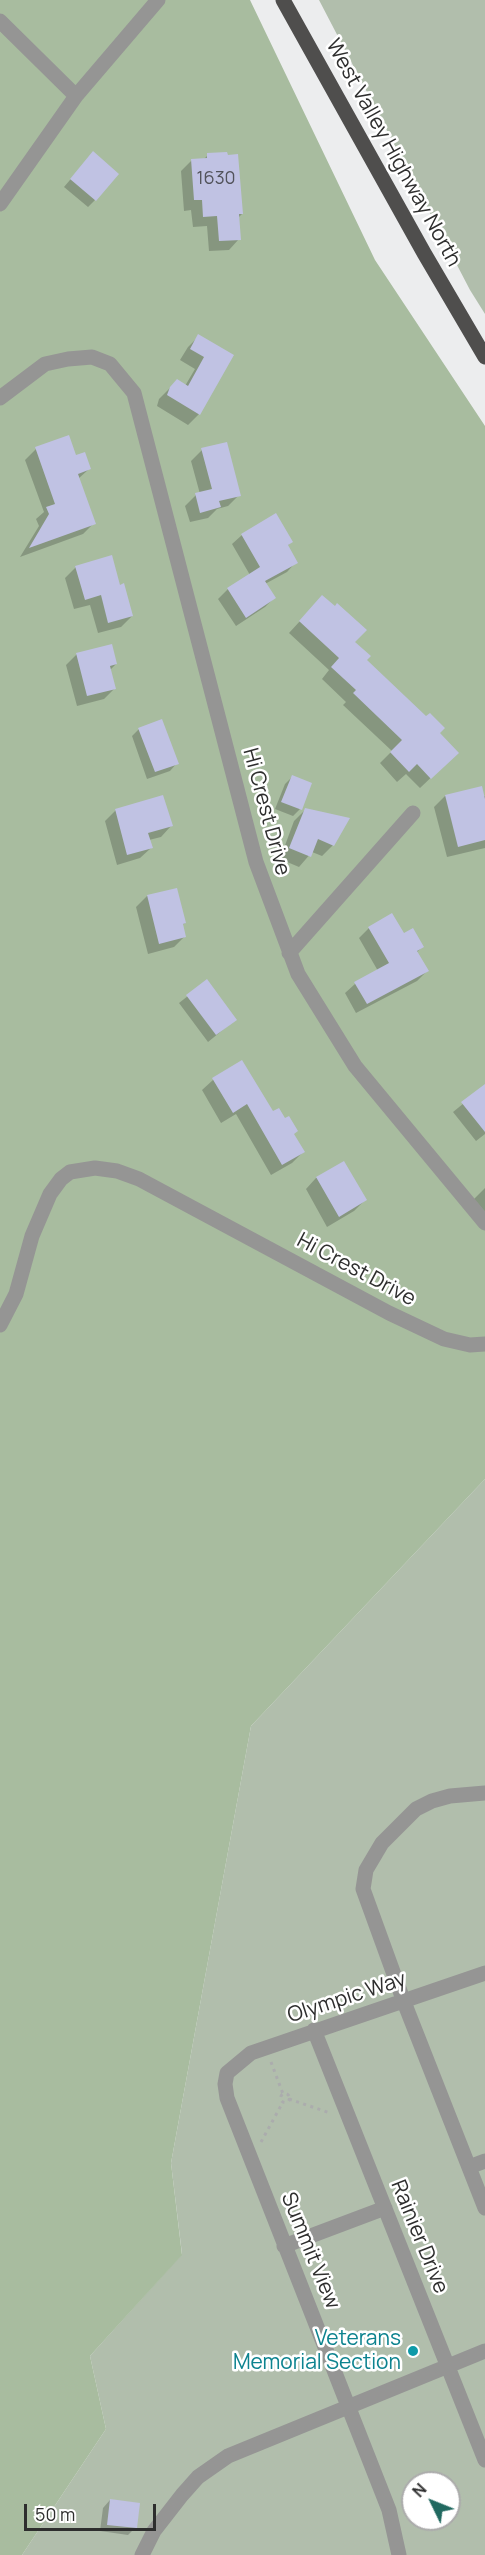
<!DOCTYPE html>
<style>
body{margin:0}
#map{position:relative;width:485px;height:2555px;overflow:hidden;background:#ecedee;font-family:Manrope,sans-serif}
canvas{display:block}
.north{position:absolute;left:401px;top:2471px;width:60px;height:60px;box-sizing:border-box;background:#fff;border:2px solid #ababab;border-radius:50%;rotate:313deg;font-size:16px;font-weight:700;line-height:24px;text-align:center;color:#2e2e2e}
.north::after{content:'';display:block;margin:auto;width:21px;height:27px;background:#216960;clip-path:polygon(50% 0,100% 100%,50% 72%,0 100%)}
.scale{position:absolute;left:24px;top:2504px;width:132px;height:27px;box-sizing:border-box;border:3px solid #2e2e2e;border-top:0;padding-left:8px;font-size:18px;line-height:21px;white-space:nowrap;color:#2e2e2e;-webkit-text-stroke:4px #fff;paint-order:stroke}
</style>
<div id="map">
<canvas width="485" height="2555"></canvas>
<div class="north">N</div>
<div class="scale">50 m</div>
</div>
<script>
const ctx = document.querySelector('canvas').getContext('2d');
ctx.lineJoin = 'round';
function fillPath(path, color) {
  ctx.fillStyle = color;
  ctx.fill(path, 'evenodd');
}
function shape(rows) {
  const path = new Path2D();
  for (const r of rows) {
    if (r.length === 3) {
      path.moveTo(r[0] + r[2], r[1]);
      path.arc(r[0], r[1], r[2], 0, 2 * Math.PI);
      continue;
    }
    path.moveTo(r[0], r[1]);
    for (let i = 2; i < r.length; i += 2) path.lineTo(r[i], r[i + 1]);
  }
  return path;
}
function strokePath(path, color, width, dash) {
  ctx.strokeStyle = color;
  ctx.lineWidth = width;
  ctx.lineCap = dash ? 'butt' : 'round';
  ctx.setLineDash(dash || []);
  ctx.stroke(path);
}
function write(font, color, halo, rows, align = 'center') {
  ctx.font = font + ' Manrope,sans-serif';
  ctx.lineWidth = 5;
  ctx.setLineDash([]);
  ctx.textBaseline = 'middle';
  ctx.strokeStyle = halo;
  ctx.fillStyle = color;
  for (const [text, x, y, turn = 0] of rows) {
    ctx.save();
    ctx.translate(x, y);
    ctx.rotate((+turn || 0) * Math.PI / 180);
    ctx.textAlign = isNaN(turn) ? turn : align;
    if (halo) ctx.strokeText(text, 0, 0);
    ctx.fillText(text, 0, 0);
    ctx.restore();
  }
}
fillPath(shape([
 [319,0,485,0,485,314,470,290],
 [485,1479,485,2555,22,2555,106,2429,90,2356,182,2254,171,2163,251,1726],
 [413,2483,449,2483,449,2519,413,2519]
]), '#b1beac');
fillPath(shape([
 [0,0,250,0,375,260,485,426,485,1479,251,1726,171,2163,182,2255,90,2356,106,2429,22,2555,0,2555]
]), '#a8bc9f');
fillPath(shape([
 [208,155,226,157,242,214,238,218,239,239,229,250,209,251,207,226,193,227,191,210,184,211,181,171,192,160,203,160],
 [86,161,95,200,88,207,64,187],
 [199,336,232,355,199,414,188,425,157,406,159,399,177,381,185,386,195,369,180,360,188,347],
 [36,449,75,457,89,469,78,479,94,523,83,534,20,557,39,526,36,519,44,512,25,460],
 [202,450,239,495,228,506,217,509,208,518,190,522,185,506,196,495,200,494,191,461],
 [242,535,291,542,287,546,296,562,287,572,265,584,274,598,265,607,236,626,218,599,228,589,250,575,232,544],
 [76,567,119,586,132,616,121,627,98,633,90,605,74,609,65,578],
 [312,608,353,642,365,660,457,753,420,788,406,774,397,782,380,763,392,751,343,705,346,702,322,679,329,670,289,633],
 [77,654,116,664,110,670,115,688,104,699,77,706,66,665],
 [139,729,177,763,170,771,147,779,132,736],
 [292,777,300,809,293,816,275,809,285,784],
 [481,787,483,797,485,796,485,848,447,857,434,807,445,796],
 [116,810,171,826,161,837,149,840,151,848,140,858,117,865,105,821],
 [305,810,333,845,322,856,312,852,299,867,280,859,294,821],
 [176,889,185,923,182,925,185,936,174,947,148,954,136,907,147,896],
 [392,915,404,935,422,947,416,953,427,971,417,981,356,1013,345,993,355,984,378,971,359,938,369,928],
 [207,981,235,1020,208,1042,179,1003],
 [242,1062,272,1113,293,1135,303,1152,292,1163,271,1175,236,1114,221,1123,202,1090,213,1080],
 [485,1086,485,1134,476,1141,453,1112],
 [344,1163,365,1200,354,1211,327,1227,306,1189,316,1178],
 [485,1188,485,1212,474,1199],
 [110,2500,136,2527,128,2535,100,2531,103,2508]
]), '#0003');
fillPath(shape([
 [93,151,119,174,96,201,70,179],
 [227,152,228,155,238,154,243,214,239,214,241,240,219,241,217,216,203,217,202,200,194,200,191,159,207,158,207,153],
 [198,334,234,355,200,415,167,395,170,387,177,379,188,386,204,357,190,349],
 [69,435,76,455,85,452,91,469,78,474,96,524,29,548,49,514,46,507,55,504,35,447],
 [227,442,241,496,219,501,221,507,200,513,195,493,212,489,201,448],
 [276,513,293,542,288,545,298,563,265,581,276,598,246,618,227,588,260,567,241,534],
 [112,555,120,585,124,583,133,616,108,623,101,595,85,600,75,566],
 [322,595,335,606,337,603,367,630,355,642,371,656,367,660,426,716,430,713,445,728,440,733,459,753,431,779,417,764,409,772,390,752,402,740,353,693,356,690,331,667,339,658,299,621],
 [112,644,117,664,110,666,116,689,87,696,76,653],
 [162,719,179,764,155,772,138,728],
 [292,775,312,783,302,810,281,802],
 [482,786,485,799,485,840,458,847,445,795],
 [163,795,173,826,148,833,153,848,127,855,115,809],
 [305,808,350,818,334,846,318,839,311,857,289,848],
 [177,888,186,923,183,924,186,937,159,944,147,895],
 [392,913,404,933,413,928,424,947,417,951,429,971,367,1004,354,982,389,963,368,927],
 [207,979,237,1020,216,1035,186,995],
 [242,1060,273,1111,279,1108,285,1118,289,1116,298,1131,294,1134,305,1152,282,1165,247,1104,233,1113,212,1078],
 [485,1084,485,1132,461,1102],
 [344,1161,367,1200,339,1217,316,1177],
 [110,2499,140,2503,137,2528,107,2525]
]), '#c0c2e3');
strokePath(shape([
 [271,2062,283,2094],
 [285,2098,4.5],
 [289,2099,330,2113],
 [261,2142,283,2102]
]), '#abacad', 3, [3, 4.5]);
strokePath(shape([
 [0,21,76,96],
 [0,204,76,96,158,0],
 [0,398,45,364,68,359,92,357,110,364,134,393,256,862,298,974,355,1066,485,1223],
 [289,953,413,813],
 [0,1325,16,1294,32,1236,50,1194,61,1179,70,1172,95,1168,117,1171,139,1179,389,1313,444,1339,470,1345,485,1344],
 [485,1793,450,1796,432,1801,416,1809,382,1843,366,1870,363,1889,404,2002,485,2208],
 [314,2030,485,2460],
 [469,2167,485,2161],
 [284,2246,385,2208],
 [142,2555,154,2531,182,2495,198,2477,228,2456,485,2351],
 [399,2555,389,2510,227,2098,225,2084,227,2073,251,2053,485,1973]
]), '#959594', 15);
strokePath(shape([
 [283,0,424,253,485,357]
]), '#4f4e4d', 15);
for (const [x, y, r, color] of [
 [413,2351,6,"#0f9aa8"]
]) {
  const dot = new Path2D();
  dot.arc(x, y, r, 0, 2 * Math.PI);
  ctx.fillStyle = color;
  ctx.fill(dot);
  strokePath(dot, '#fff', 2);
}
write('18px', '#52535b', null, [
 ["1630",216,179]
]);
write('21px', '#2e2e2e', '#fff', [
 ["West Valley Highway North",393,153,61],
 ["Hi Crest Drive",266,812,75],
 ["Hi Crest Drive",356,1270,28],
 ["Olympic Way",347,1998,-18],
 ["Rainier Drive",419,2237,68],
 ["Summit View",310,2251,68]
]);
write('21px', '#0d838f', '#fff', [
 ["Veterans",401,2339],
 ["Memorial Section",401,2363]
], 'right');
</script>
